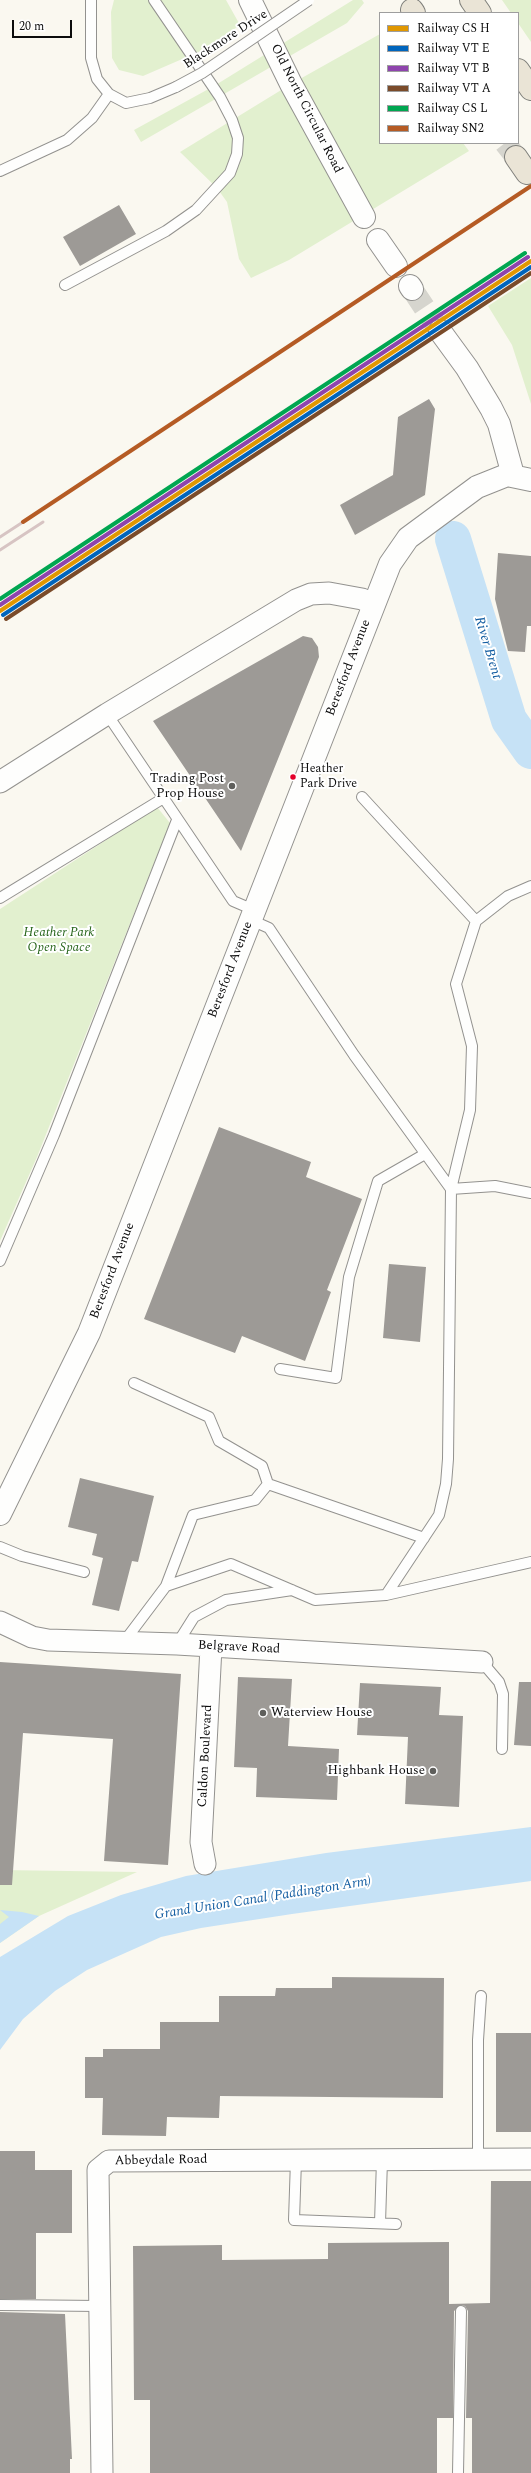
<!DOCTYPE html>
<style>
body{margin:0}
#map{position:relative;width:531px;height:2473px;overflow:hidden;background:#faf8f0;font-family:Spectral,serif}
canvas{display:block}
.legend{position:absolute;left:379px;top:12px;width:140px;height:132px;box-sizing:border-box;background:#fff;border:1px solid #9e9e9e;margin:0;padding:5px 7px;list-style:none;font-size:12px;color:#0c0c0c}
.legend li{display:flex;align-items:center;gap:8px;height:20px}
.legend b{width:20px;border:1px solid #9e9e9e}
.scale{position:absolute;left:12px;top:20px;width:60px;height:18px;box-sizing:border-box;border:2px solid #0c0c0c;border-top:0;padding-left:5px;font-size:12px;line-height:14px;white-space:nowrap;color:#0c0c0c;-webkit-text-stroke:3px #fff;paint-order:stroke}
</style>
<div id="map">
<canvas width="531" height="2473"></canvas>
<ul class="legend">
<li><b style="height:5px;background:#e09701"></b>Railway CS H</li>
<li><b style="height:5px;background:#0065bd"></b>Railway VT E</li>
<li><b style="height:5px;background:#8e44ad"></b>Railway VT B</li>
<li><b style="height:5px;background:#7a4b2a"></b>Railway VT A</li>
<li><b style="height:5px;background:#00a651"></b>Railway CS L</li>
<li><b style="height:5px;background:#b55b24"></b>Railway SN2</li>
</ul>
<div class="scale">20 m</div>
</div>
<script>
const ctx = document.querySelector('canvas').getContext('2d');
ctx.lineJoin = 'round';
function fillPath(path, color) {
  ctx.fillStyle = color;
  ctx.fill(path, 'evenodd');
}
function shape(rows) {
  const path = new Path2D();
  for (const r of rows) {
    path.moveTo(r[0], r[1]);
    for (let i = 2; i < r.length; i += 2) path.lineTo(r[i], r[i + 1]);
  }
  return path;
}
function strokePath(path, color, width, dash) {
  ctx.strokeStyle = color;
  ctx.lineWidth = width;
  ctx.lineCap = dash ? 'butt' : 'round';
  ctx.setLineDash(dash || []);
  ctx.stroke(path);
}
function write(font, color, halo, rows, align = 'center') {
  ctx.font = font + ' Spectral,serif';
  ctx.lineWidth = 4;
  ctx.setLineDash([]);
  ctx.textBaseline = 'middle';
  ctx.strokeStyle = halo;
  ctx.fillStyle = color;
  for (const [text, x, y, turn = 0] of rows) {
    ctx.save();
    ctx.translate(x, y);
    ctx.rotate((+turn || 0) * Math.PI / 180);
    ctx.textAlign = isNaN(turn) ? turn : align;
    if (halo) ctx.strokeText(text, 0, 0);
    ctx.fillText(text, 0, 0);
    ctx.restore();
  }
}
fillPath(shape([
 [114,0,226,0,240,25,203,50,143,76,119,70,112,58,111,12],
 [353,0,362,0,364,3,347,23,141,142,134,130,214,86],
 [502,0,531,0,531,42,518,23,518,13,511,13],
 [380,34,380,143,463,143,469,151,289,260,251,278,239,259,227,202,217,188,180,152,291,84],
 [531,278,531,404,512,345,488,306],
 [157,807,170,823,37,1157,0,1241,0,909],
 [0,1870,137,1872,39,1916,0,1943]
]), '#e2f0cf');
fillPath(shape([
 [531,1827,531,1881,292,1914,201,1928,161,1937,87,1970,55,1991,23,2019,0,2050,0,1957,68,1916,121,1895,186,1876,326,1853],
 [0,1910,22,1912,39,1916,0,1943,0,1924,9,1917]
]), '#c6e2f6');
strokePath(shape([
 [453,539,509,720,531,751]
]), '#c6e2f6', 36);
fillPath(shape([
 [119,205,136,234,80,266,63,237],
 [429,399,435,409,425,495,355,535,340,505,393,475,398,417],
 [498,553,531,556,531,626,527,626,525,652,508,651,495,599],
 [303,636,312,638,318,647,319,657,241,851,153,721],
 [219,1127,311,1162,306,1177,362,1199,327,1290,331,1292,305,1361,242,1336,235,1353,144,1319],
 [389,1264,426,1267,420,1342,383,1338],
 [80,1478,154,1496,138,1562,132,1561,119,1611,92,1605,103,1558,92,1555,97,1534,68,1527],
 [0,1662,181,1674,168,1865,104,1861,113,1739,23,1733,12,1885,0,1885],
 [238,1677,292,1679,288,1746,339,1749,337,1800,256,1797,257,1768,234,1767],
 [519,1682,531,1682,531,1746,514,1745],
 [360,1683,441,1687,439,1715,463,1716,459,1807,405,1804,408,1737,357,1735],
 [332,1977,444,1978,443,2098,220,2096,219,2118,167,2117,166,2136,102,2135,103,2098,85,2098,85,2057,103,2057,103,2049,160,2049,160,2022,219,2022,219,1996,275,1996,276,1988,332,1988],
 [496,2033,531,2033,531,2132,496,2132],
 [0,2151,35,2151,35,2170,72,2170,72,2233,36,2233,36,2299,0,2299],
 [491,2181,531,2181,531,2473,472,2473,472,2418,466,2418,468,2311,465,2306,461,2305,454,2311,453,2418,437,2418,437,2473,150,2473,150,2400,134,2400,133,2246,222,2245,222,2260,328,2259,328,2243,449,2242,449,2304,490,2303],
 [0,2312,65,2314,72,2459,70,2459,70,2473,0,2473]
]), '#9d9a96');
strokePath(shape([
 [412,289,440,331]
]), '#d6d5ce', 22, [22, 11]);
strokePath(shape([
 [505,143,516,157]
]), '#d6d5ce', 22, [22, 11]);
const service = shape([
 [91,0,91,58,97,79,109,94,126,103,150,98,176,87],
 [0,171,67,140,92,118,109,94],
 [65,285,166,231,196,210,230,173,237,154,238,138,232,120,220,97,154,0],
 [107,714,233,901,254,910],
 [362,797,476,921],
 [531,886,508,896,476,921,456,984,472,1046,470,1110,451,1189,495,1186,531,1193],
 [0,898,162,799],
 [251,920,269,928,354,1055,451,1189,448,1459,446,1484,439,1515,386,1595],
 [0,1261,54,1135,177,820],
 [280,1369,336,1378,349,1277,378,1181,425,1154],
 [268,1484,424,1538],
 [0,1547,22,1556,84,1572],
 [166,1586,231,1564,315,1600,386,1595,531,1562],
 [123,1643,166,1586,193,1515,255,1500,268,1484,262,1466,219,1441,209,1417,134,1383],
 [177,1644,194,1617,226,1600,292,1590],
 [482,1662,499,1682,503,1694,502,1749],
 [478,2159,478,2040,481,1996],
 [296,2160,294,2220,396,2224],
 [380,2223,382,2160],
 [0,2305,100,2306],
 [458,2473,461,2311]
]);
const minor = shape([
 [0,782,107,714,296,600,311,594,329,593,362,599,374,604],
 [0,1622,32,1637,48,1640,177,1644,482,1662],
 [205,1864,201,1842,211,1647],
 [102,2473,98,2170,109,2161,531,2159]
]);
const tertiary = shape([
 [250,0,291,84,364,217],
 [378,240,396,266],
 [410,286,412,289],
 [440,331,467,368,491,408,499,424,513,475],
 [0,1514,89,1333,390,564,408,538,477,487,507,475,531,480]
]);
const trunk = shape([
 [471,0,480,13],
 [412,10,414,13],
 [518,70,531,89],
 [516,157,527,173]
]);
strokePath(service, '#93928f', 12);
strokePath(minor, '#93928f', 23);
strokePath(tertiary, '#93928f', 24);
strokePath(trunk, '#80807c', 24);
strokePath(service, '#fefefd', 10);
strokePath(minor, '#fefefd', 21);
strokePath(tertiary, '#fefefd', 22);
strokePath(trunk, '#eae4d6', 22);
strokePath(shape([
 [0,537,23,522],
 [0,550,43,522]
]), '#d7c4c3', 3);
const serviceBridge = shape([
 [176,87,202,73,309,0]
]);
strokePath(serviceBridge, '#93928f', 12, []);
strokePath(serviceBridge, '#fefefd', 10);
strokePath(shape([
 [0,611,531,261]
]), '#e09701', 4);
strokePath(shape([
 [3,615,531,267]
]), '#0065bd', 4);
strokePath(shape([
 [0,605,528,257]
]), '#8e44ad', 4);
strokePath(shape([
 [6,619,531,273]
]), '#7a4b2a', 4);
strokePath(shape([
 [0,599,525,253]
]), '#00a651', 4);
strokePath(shape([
 [23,522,531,186]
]), '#b55b24', 4);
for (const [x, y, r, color] of [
 [293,777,3.5,"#e4002b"],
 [232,786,4,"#5f5f5c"],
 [263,1713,4,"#5f5f5c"],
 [433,1771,4,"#5f5f5c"]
]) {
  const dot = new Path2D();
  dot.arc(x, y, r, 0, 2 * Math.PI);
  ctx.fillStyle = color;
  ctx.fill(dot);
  strokePath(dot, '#fff', 1.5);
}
write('12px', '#0c0c0c', '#fff', [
 ["Heather",300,770],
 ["Park Drive",300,785]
], 'left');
write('13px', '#0c0c0c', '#fff', [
 ["Blackmore Drive",226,40,-33],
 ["Old North Circular Road",306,109,63],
 ["Beresford Avenue",349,668,-69],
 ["Beresford Avenue",231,970,-69],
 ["Beresford Avenue",113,1271,-69],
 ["Belgrave Road",239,1648,3],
 ["Caldon Boulevard",206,1756,-87],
 ["Abbeydale Road",161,2161,-1]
]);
write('13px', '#0c0c0c', '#fff', [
 ["Trading Post",224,779],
 ["Prop House",224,794],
 ["Waterview House",271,1713,"left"],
 ["Highbank House",425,1771]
], 'right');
write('italic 13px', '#27651b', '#fff', [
 ["Heather Park",59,933],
 ["Open Space",59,948]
]);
write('italic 14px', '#135da1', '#fff', [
 ["River Brent",487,648,73],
 ["Grand Union Canal (Paddington Arm)",263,1899,-9]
]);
</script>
